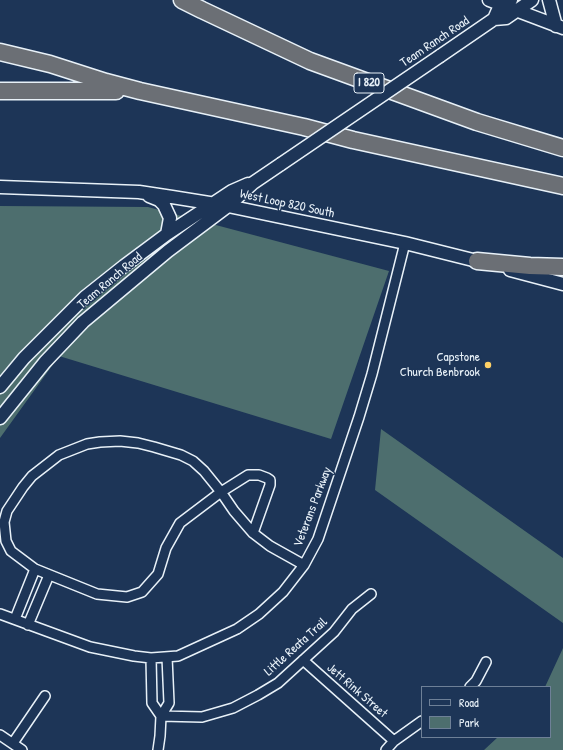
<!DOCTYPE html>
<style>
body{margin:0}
#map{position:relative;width:563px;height:750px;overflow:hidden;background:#1d3557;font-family:"Patrick Hand",sans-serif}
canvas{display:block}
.legend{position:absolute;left:421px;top:686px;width:130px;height:52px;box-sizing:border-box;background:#1d3557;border:1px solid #6e8097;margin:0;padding:5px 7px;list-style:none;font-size:12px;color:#e8f1f8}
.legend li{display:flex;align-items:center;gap:8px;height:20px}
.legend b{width:20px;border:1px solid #6e8097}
</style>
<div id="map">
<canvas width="563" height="750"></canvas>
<ul class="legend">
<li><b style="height:5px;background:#1d3557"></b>Road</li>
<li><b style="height:11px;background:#4d6e6e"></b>Park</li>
</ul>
</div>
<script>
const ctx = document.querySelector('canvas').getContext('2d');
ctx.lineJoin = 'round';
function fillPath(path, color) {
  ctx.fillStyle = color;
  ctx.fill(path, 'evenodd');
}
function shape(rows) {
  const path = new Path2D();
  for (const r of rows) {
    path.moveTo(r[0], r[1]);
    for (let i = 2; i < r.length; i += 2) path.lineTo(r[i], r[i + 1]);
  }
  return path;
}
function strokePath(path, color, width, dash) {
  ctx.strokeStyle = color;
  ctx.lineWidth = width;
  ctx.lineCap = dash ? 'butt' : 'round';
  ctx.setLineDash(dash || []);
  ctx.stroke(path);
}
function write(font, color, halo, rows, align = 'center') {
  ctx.font = font + ' "Patrick Hand",sans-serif';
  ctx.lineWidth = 3;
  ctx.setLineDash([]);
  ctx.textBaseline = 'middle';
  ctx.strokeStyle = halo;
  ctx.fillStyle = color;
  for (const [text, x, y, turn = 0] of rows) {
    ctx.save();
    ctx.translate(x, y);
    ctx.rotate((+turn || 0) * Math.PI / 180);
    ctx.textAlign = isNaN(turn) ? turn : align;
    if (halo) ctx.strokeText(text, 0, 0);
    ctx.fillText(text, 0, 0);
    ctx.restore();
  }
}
fillPath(shape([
 [0,206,148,207,389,271,331,439,59,356,0,438],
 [381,429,563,558,563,623,375,490],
 [563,648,563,750,484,750,498,737,550,737,550,687,545,687]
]), '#4d6e6e');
const street = shape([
 [253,533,270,485,270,480,267,478,259,475,248,475,221,492,180,523,166,548,158,574,142,592,127,597,97,594,35,569,11,551,6,541,4,522,7,511,23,487,32,476,59,455,87,444,100,442,120,441,138,443,154,447,181,455,193,461,204,471,221,492,234,511,253,533,270,546,304,565],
 [0,614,90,647,134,656,151,658,178,656,237,629,259,614,283,592,304,565,318,539,359,417,372,374,405,243],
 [15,619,35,569],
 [28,625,49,575],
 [151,658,152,703,161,716],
 [303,660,394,741],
 [470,687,476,681,486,662],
 [161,716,202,717,233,708,258,695,278,683,334,632,352,609,371,594],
 [0,735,22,750],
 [13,743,45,696],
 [158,750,160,736,161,716,169,703,167,657],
 [386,750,394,741,422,721]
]);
const secondary = shape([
 [489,0,563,28],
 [549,0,556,26],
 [494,19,506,18,532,0],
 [440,56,494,19,498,10,511,0],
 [0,187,139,192,172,197,228,206,405,243,485,263],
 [149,196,159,200,164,205,170,218,167,234],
 [510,270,563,284],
 [0,387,24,358,85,297,124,266,167,234,232,191,248,184],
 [0,418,45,362,83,322,168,251,228,206,253,183,281,164]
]);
const highway = shape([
 [182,0,202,10,310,61,477,122,563,148],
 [0,52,50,64,106,82,140,91,304,127,353,140,563,186],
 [0,91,116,91],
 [477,261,530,266,563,267]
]);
strokePath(street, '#e8f1f8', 12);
strokePath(secondary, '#e8f1f8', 15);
strokePath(highway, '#e8f1f8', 19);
strokePath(street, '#1d3557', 9);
strokePath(secondary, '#1d3557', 12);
strokePath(highway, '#6b6f75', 16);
const secondaryBridge = shape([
 [281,164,440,56]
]);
strokePath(secondaryBridge, '#e8f1f8', 15, []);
strokePath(secondaryBridge, '#1d3557', 12);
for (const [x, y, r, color] of [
 [488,365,4,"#ffd166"]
]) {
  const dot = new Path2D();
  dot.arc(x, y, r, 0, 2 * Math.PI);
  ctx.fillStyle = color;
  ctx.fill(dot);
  strokePath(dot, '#1d3557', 1.5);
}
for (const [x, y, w] of [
 [369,83,30]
]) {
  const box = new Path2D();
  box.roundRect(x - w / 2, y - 10, w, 20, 3);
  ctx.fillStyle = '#1d3557';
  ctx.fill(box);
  strokePath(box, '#e8f1f8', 1);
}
write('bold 12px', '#e8f1f8', null, [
 ["I 820",369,83]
]);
write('13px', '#e8f1f8', '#1d3557', [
 ["Team Ranch Road",435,42,-34],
 ["West Loop 820 South",287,204,12],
 ["Team Ranch Road",110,281,-40],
 ["Veterans Parkway",313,507,-69],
 ["Little Reata Trail",296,647,-42],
 ["Jett Rink Street",357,691,41]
]);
write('13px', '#e8f1f8', '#1d3557', [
 ["Capstone",480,358],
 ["Church Benbrook",480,373]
], 'right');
</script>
